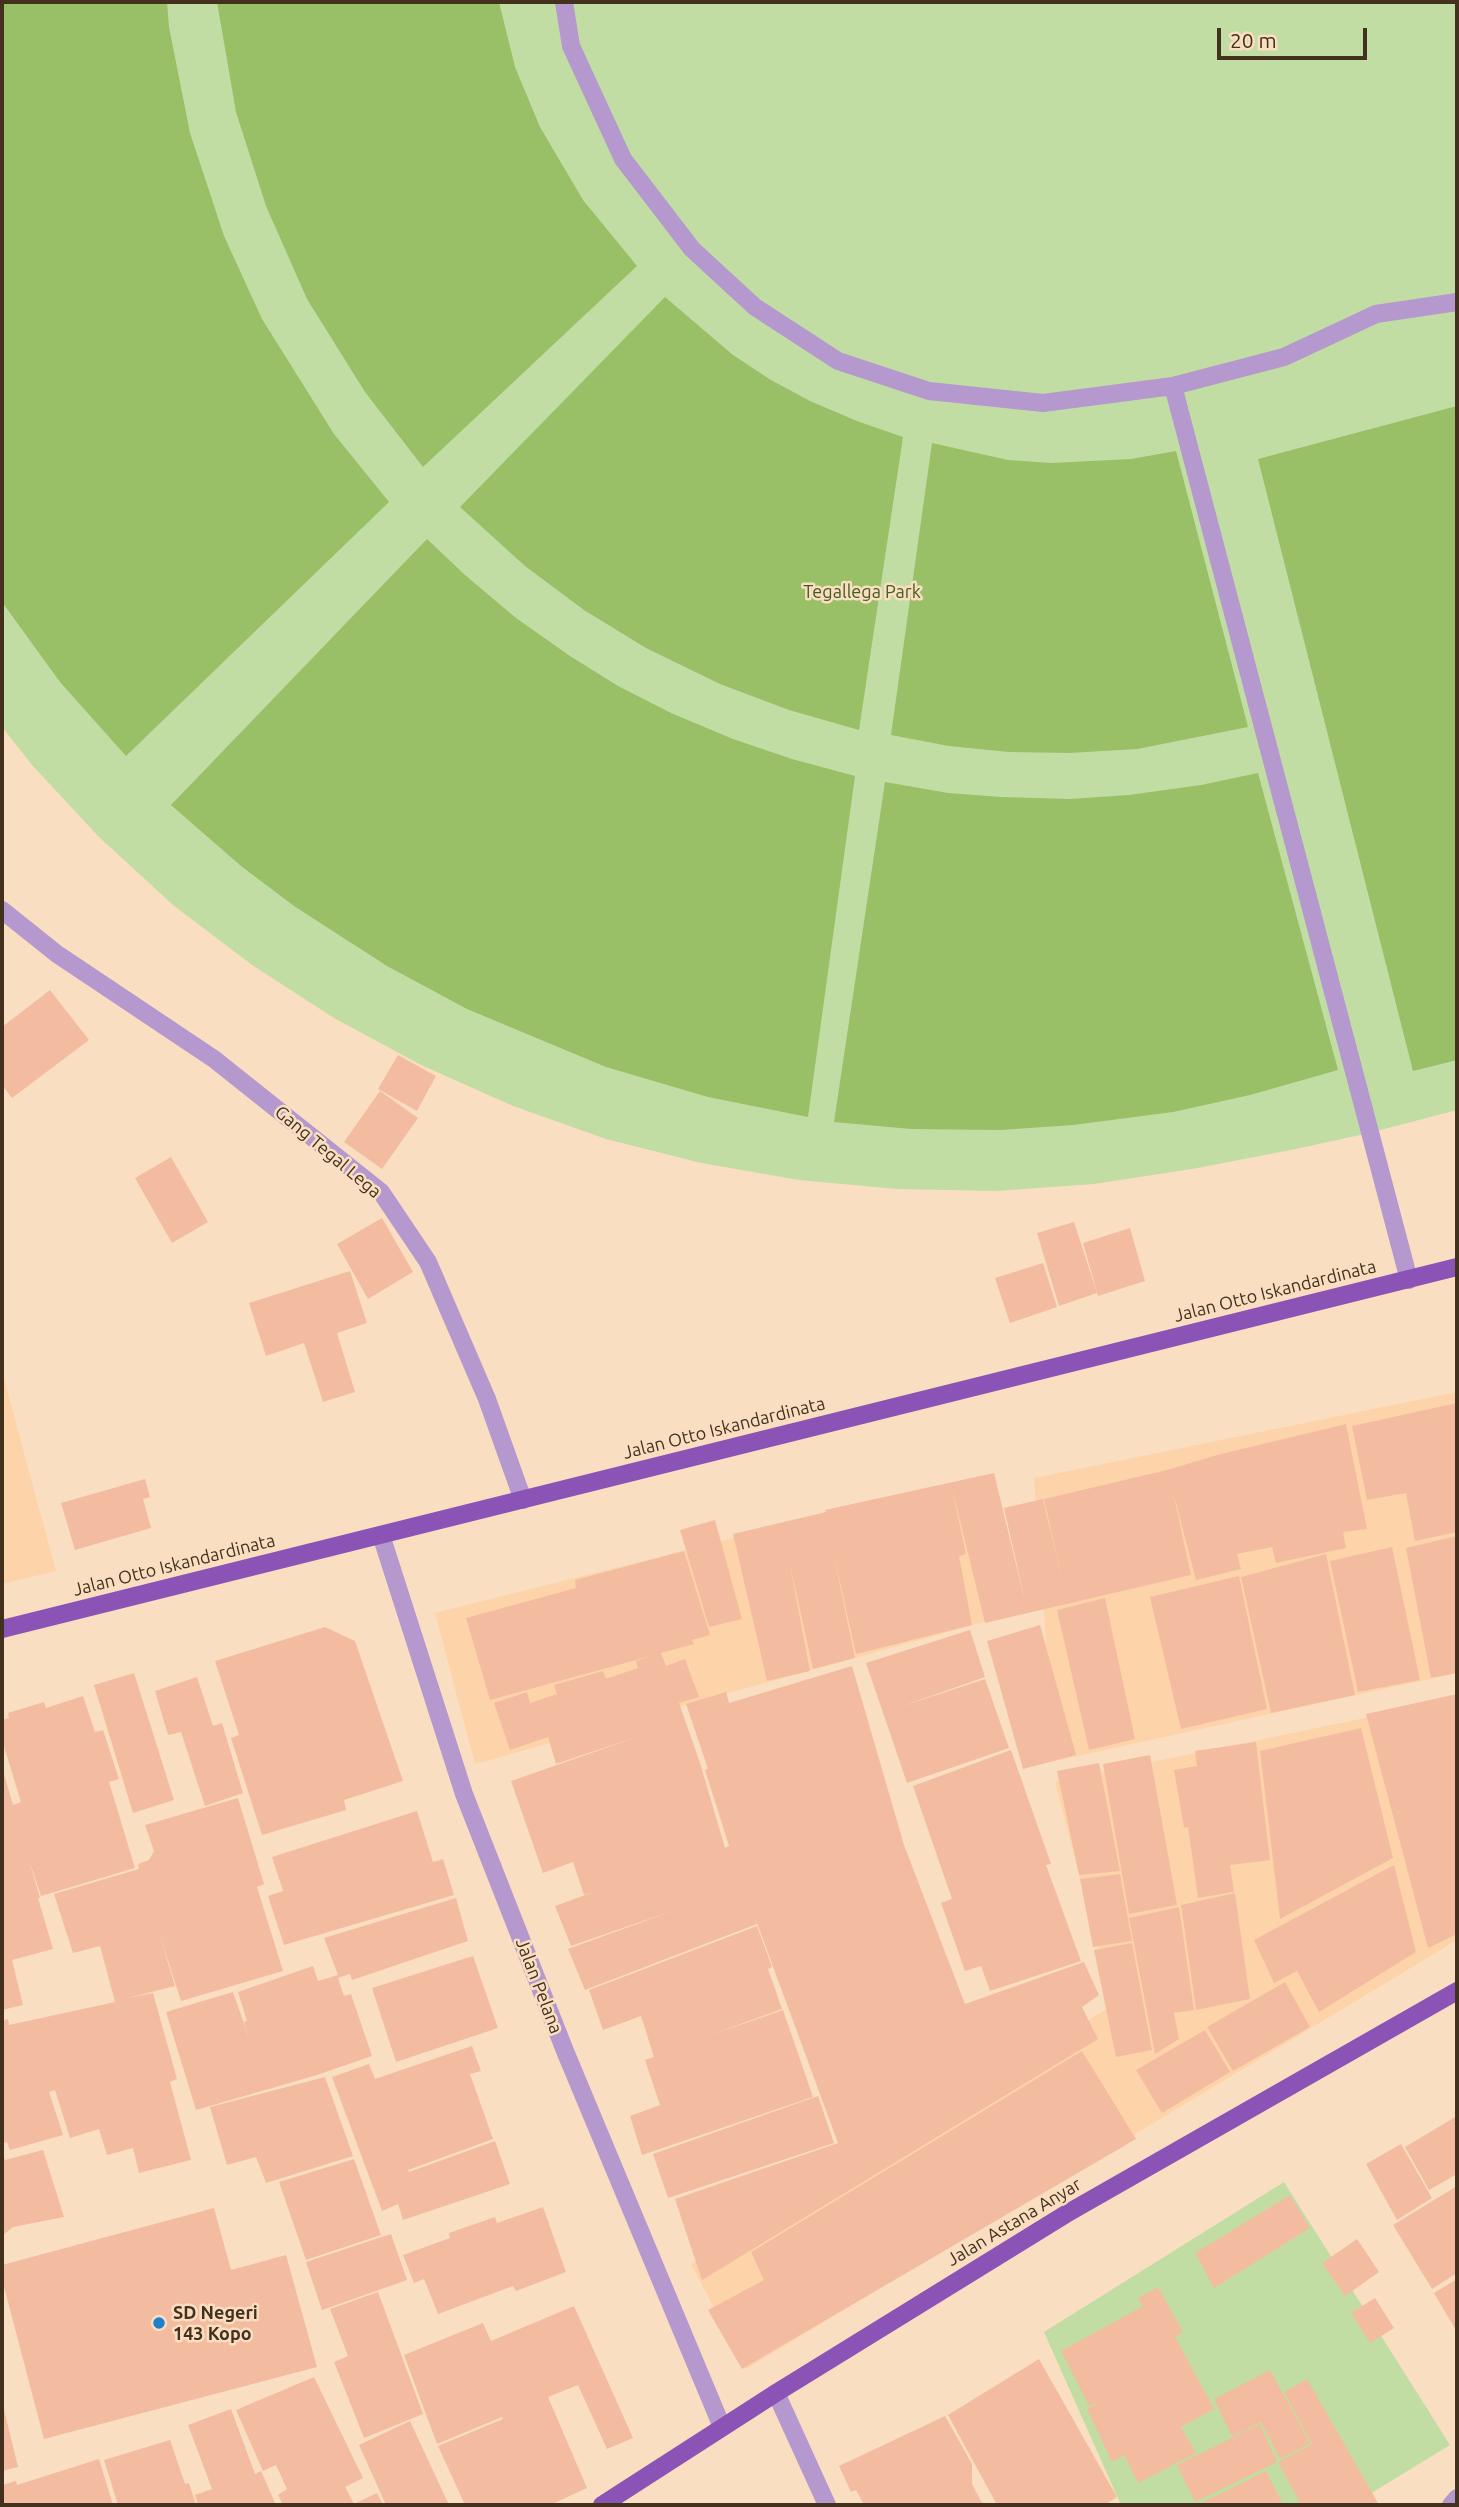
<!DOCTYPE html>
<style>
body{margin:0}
#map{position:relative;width:1459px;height:2507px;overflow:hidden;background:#fadec1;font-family:Ubuntu,sans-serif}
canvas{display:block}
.frame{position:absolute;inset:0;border:4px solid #43311d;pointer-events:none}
.scale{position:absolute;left:1217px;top:28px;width:150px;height:32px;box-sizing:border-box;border:4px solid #43311d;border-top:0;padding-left:9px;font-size:21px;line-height:24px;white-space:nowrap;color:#43311d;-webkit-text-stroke:5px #fadec1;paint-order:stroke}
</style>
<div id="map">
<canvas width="1459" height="2507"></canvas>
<div class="frame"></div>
<div class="scale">20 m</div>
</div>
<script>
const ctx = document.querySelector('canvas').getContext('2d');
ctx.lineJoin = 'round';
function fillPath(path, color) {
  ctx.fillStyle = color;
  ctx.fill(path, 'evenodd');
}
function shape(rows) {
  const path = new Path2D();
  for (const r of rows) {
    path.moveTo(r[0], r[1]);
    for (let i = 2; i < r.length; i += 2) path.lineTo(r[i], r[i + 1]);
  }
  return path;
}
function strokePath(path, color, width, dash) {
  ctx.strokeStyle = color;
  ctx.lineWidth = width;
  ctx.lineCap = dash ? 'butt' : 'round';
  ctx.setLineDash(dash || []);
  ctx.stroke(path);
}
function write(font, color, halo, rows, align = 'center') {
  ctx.font = font + ' Ubuntu,sans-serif';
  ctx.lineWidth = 5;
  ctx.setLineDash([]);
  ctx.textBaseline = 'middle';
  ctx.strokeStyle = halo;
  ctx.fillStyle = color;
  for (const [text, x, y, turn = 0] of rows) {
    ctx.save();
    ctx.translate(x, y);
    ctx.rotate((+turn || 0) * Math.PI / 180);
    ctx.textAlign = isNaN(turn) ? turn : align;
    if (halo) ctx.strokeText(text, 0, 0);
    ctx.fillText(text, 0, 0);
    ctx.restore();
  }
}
fillPath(shape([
 [2,1371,56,1571,2,1584],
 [1457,1392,1457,1673,1055,1761,1034,1478],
 [994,1473,1027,1610,475,1764,435,1613],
 [1457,1699,1457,1940,746,2369,691,2264,1113,2005,1055,1782]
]), '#fdd4a9');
fillPath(shape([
 [2,2,1457,2,1457,1110,1369,1133,1296,1149,1192,1169,1094,1184,996,1191,897,1189,799,1180,701,1163,606,1139,513,1106,421,1065,334,1018,252,965,173,905,99,837,32,765,2,727],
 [1284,2182,1450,2445,1352,2505,1121,2505,1044,2332]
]), '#c2dda3');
fillPath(shape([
 [2,2,167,2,169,27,190,133,224,236,262,319,334,434,389,502,126,756,60,682,2,602],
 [217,2,499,2,515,67,540,127,583,200,637,266,423,467,365,392,307,299,266,206,236,112],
 [665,297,733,355,771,380,810,401,857,421,903,437,859,730,789,710,720,684,646,648,584,610,525,566,460,507],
 [1457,406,1457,1060,1413,1071,1258,459],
 [932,443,1008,460,1052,463,1131,459,1176,451,1248,727,1137,749,1069,753,1009,752,949,746,891,735],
 [427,539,465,575,516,618,570,656,618,686,671,713,733,739,792,759,855,776,808,1117,708,1097,606,1067,467,1009,387,966,294,906,241,866,171,805],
 [1258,773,1338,1070,1250,1095,1173,1112,1073,1125,1000,1130,911,1129,834,1122,885,782,948,793,1001,797,1070,799,1129,795,1201,785]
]), '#99bf67');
fillPath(shape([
 [50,990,89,1040,12,1098,2,1085,2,1027],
 [398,1055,436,1076,417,1111,378,1089],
 [380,1091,418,1118,382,1169,344,1142],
 [171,1157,208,1222,172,1243,135,1178],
 [382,1218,413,1272,368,1299,337,1244],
 [1074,1222,1097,1293,1059,1306,1037,1233],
 [1130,1228,1145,1281,1098,1296,1083,1243],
 [1043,1263,1057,1307,1010,1323,995,1278],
 [350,1271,367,1323,337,1333,355,1392,323,1402,304,1343,266,1356,249,1303],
 [1457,1403,1457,1532,1415,1541,1406,1493,1367,1500,1352,1426],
 [1346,1424,1367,1529,1343,1532,1346,1548,1276,1563,1272,1547,1237,1554,1241,1569,1196,1580,1173,1492,1191,1575,985,1623,952,1488,966,1554,959,1556,972,1625,856,1654,833,1551,855,1658,813,1669,789,1560,810,1671,767,1681,733,1534,826,1512,825,1510,994,1473,1027,1610,1004,1508,1043,1499,1063,1584,1044,1499,1167,1470,1217,1455],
 [145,1479,150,1497,143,1499,151,1528,75,1550,61,1503],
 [715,1520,742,1619,709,1627,680,1530],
 [1457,1536,1457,1673,1431,1678,1406,1548],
 [1392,1547,1420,1680,1358,1692,1330,1561],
 [684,1551,710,1635,692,1640,694,1644,661,1653,666,1666,685,1659,699,1697,679,1703,700,1763,725,1848,729,1846,705,1770,708,1769,686,1704,726,1692,729,1703,852,1666,904,1845,965,2004,1084,1962,1099,1995,1082,2007,1098,2039,702,2280,675,2199,838,2143,754,1915,757,1924,585,1990,568,1949,675,1910,571,1946,555,1906,599,1890,584,1895,573,1862,543,1873,511,1781,640,1736,556,1764,548,1737,510,1750,494,1703,527,1692,530,1703,557,1694,554,1685,603,1671,606,1679,638,1668,636,1661,651,1656,490,1700,466,1618,576,1588,575,1580],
 [1326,1554,1355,1695,1271,1713,1241,1577],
 [1239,1576,1267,1709,1181,1729,1150,1597],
 [1105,1598,1135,1739,1089,1750,1057,1610],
 [1040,1625,1076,1755,1023,1769,987,1641],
 [325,1627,355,1641,403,1781,344,1800,346,1810,262,1835,231,1738,239,1735,215,1661],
 [970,1630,985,1677,900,1707,985,1679,1009,1748,907,1783,866,1663],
 [134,1673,174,1800,133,1813,94,1685],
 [197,1677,213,1726,222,1723,243,1793,205,1806,181,1732,168,1735,155,1691],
 [1457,1694,1457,1934,1428,1948,1366,1714],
 [83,1696,95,1732,103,1730,119,1779,109,1782,135,1868,41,1896,29,1860,40,1898,38,1898,53,1949,12,1960,23,2005,2,2010,2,1767,13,1805,21,1802,2,1740,2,1720,9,1718,8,1713,44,1702,46,1708],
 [1361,1728,1393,1858,1280,1919,1260,1751],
 [1256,1742,1270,1860,1230,1865,1234,1892,1198,1898,1188,1827,1184,1828,1174,1770,1197,1766,1195,1751],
 [1011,1750,1051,1864,1046,1865,1081,1961,990,1991,981,1966,965,1971,941,1903,952,1899,913,1786],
 [1150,1755,1177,1905,1129,1914,1103,1764],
 [1099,1763,1120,1871,1079,1875,1057,1771],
 [238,1798,264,1884,257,1887,283,1971,181,2001,159,1933,175,1986,128,1998,153,1993,177,2079,170,2082,191,2160,139,2173,133,2148,107,2155,99,2129,70,2138,55,2090,49,2092,63,2135,10,2150,7,2142,2,2144,2,2021,8,2019,9,2025,115,2002,100,1946,73,1953,54,1894,139,1869,138,1864,149,1860,154,1851,145,1825],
 [417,1811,433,1862,443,1859,454,1895,284,1945,268,1896,283,1891,272,1857],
 [1394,1865,1416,1952,1319,2012,1297,1971,1274,1983,1254,1940],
 [1120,1874,1132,1941,1093,1947,1080,1879],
 [1235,1893,1250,1999,1196,2010,1181,1905],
 [456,1898,468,1941,352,1980,350,1974,338,1978,344,1996,351,1994,372,2056,317,2075,196,2110,166,2012,233,1992,250,2041,244,2022,247,2021,238,1992,313,1966,318,1981,338,1975,324,1938],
 [1179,1907,1194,2010,1174,2013,1179,2039,1155,2054,1129,1918],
 [757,1926,772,1967,768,1969,782,2009,708,2036,783,2010,813,2097,642,2155,630,2116,660,2105,645,2060,654,2057,641,2016,603,2030,589,1990],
 [1132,1943,1152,2050,1116,2057,1094,1950],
 [473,1956,498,2028,396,2062,372,1988],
 [1285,1982,1310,2027,1233,2071,1207,2027],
 [1205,2030,1230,2072,1162,2113,1136,2070],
 [472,2046,481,2071,470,2074,493,2139,408,2170,409,2172,495,2141,510,2184,403,2220,398,2204,382,2211,332,2077,369,2064,375,2079],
 [1082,2051,1136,2139,742,2369,708,2310,764,2280,751,2252],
 [325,2077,353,2156,266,2183,256,2157,227,2165,210,2107],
 [818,2096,834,2143,668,2198,653,2154],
 [1457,2116,1457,2174,1429,2190,1405,2147],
 [1401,2144,1432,2198,1397,2220,1366,2164],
 [43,2150,64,2217,13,2227,2,2236,2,2151,5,2160],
 [354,2159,381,2235,306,2260,279,2182],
 [1457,2186,1457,2273,1432,2289,1393,2225],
 [1290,2195,1310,2228,1214,2288,1195,2253],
 [543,2207,566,2272,516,2291,513,2286,438,2314,424,2279,414,2283,403,2255,450,2238,449,2233,495,2217,497,2223],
 [214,2208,231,2270,286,2255,317,2367,44,2439,2,2279,2,2265],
 [391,2234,407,2280,322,2310,306,2262],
 [1357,2239,1379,2272,1345,2296,1322,2263],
 [1457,2279,1457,2332,1434,2293],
 [1158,2287,1183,2332,1175,2337,1214,2409,1181,2427,1196,2453,1138,2483,1124,2455,1112,2462,1087,2409,1100,2402,1089,2406,1061,2351,1143,2306,1138,2298],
 [378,2292,423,2414,364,2438,334,2362,348,2356,330,2309],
 [1375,2298,1394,2328,1370,2343,1351,2313],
 [574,2306,633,2438,607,2449,578,2385,548,2397,587,2488,550,2505,465,2505,438,2446,503,2419,502,2417,437,2444,404,2355,483,2323,491,2341],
 [1039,2359,1117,2497,1105,2505,997,2505,948,2415],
 [1270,2370,1310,2443,1280,2459,1261,2422,1232,2437,1214,2399],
 [314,2377,363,2478,345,2487,354,2504,377,2493,383,2505,283,2505,278,2495,287,2489,276,2465,263,2471,236,2410],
 [1307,2379,1378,2503,1301,2505,1278,2462,1312,2444,1284,2392],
 [2,2401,18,2467,2,2471],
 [231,2409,255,2474,261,2471,276,2505,198,2505,195,2495,212,2489,188,2425],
 [945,2416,972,2464,972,2484,983,2505,864,2505,856,2490,851,2492,839,2466],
 [410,2421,449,2505,386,2505,359,2445],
 [1260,2424,1277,2462,1195,2502,1177,2465],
 [170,2440,185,2484,189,2483,196,2505,118,2505,104,2460],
 [99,2459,113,2505,2,2505,2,2485,16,2481,17,2485],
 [1266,2471,1283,2505,1197,2505]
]), '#f3bca0');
strokePath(shape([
 [564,2,571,46,623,159,692,249,755,307,838,361,929,391,1043,403,1173,386,1284,357,1376,314,1457,302],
 [1173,386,1409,1280]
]), '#b498ce', 18);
strokePath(shape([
 [2,910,57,954,214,1059,381,1192,428,1262,487,1399,523,1500],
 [381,1535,464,1794,565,2051,722,2427],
 [776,2393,827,2505],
 [1451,2505,1457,2498]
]), '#b498ce', 18);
strokePath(shape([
 [2,1629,1457,1267],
 [602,2505,776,2393,1066,2214,1457,1991]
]), '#8c53b6', 18);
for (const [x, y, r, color] of [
 [159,2323,7,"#207fcb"]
]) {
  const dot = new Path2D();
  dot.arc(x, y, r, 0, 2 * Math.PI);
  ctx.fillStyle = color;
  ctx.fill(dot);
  strokePath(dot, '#fadec1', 2.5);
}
write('18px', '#435c1f', '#fadec1', [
 ["Tegallega Park",862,592]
]);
write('18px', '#43311d', '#fadec1', [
 ["Gang Tegal Lega",328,1152,40],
 ["Jalan Otto Iskandardinata",1275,1291,-14],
 ["Jalan Otto Iskandardinata",724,1428,-14],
 ["Jalan Otto Iskandardinata",174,1565,-14],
 ["Jalan Pelana",539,1986,69],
 ["Jalan Astana Anyar",1014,2222,-31]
]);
write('bold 18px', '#43311d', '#fadec1', [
 ["SD Negeri",173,2313],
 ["143 Kopo",173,2334]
], 'left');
</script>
